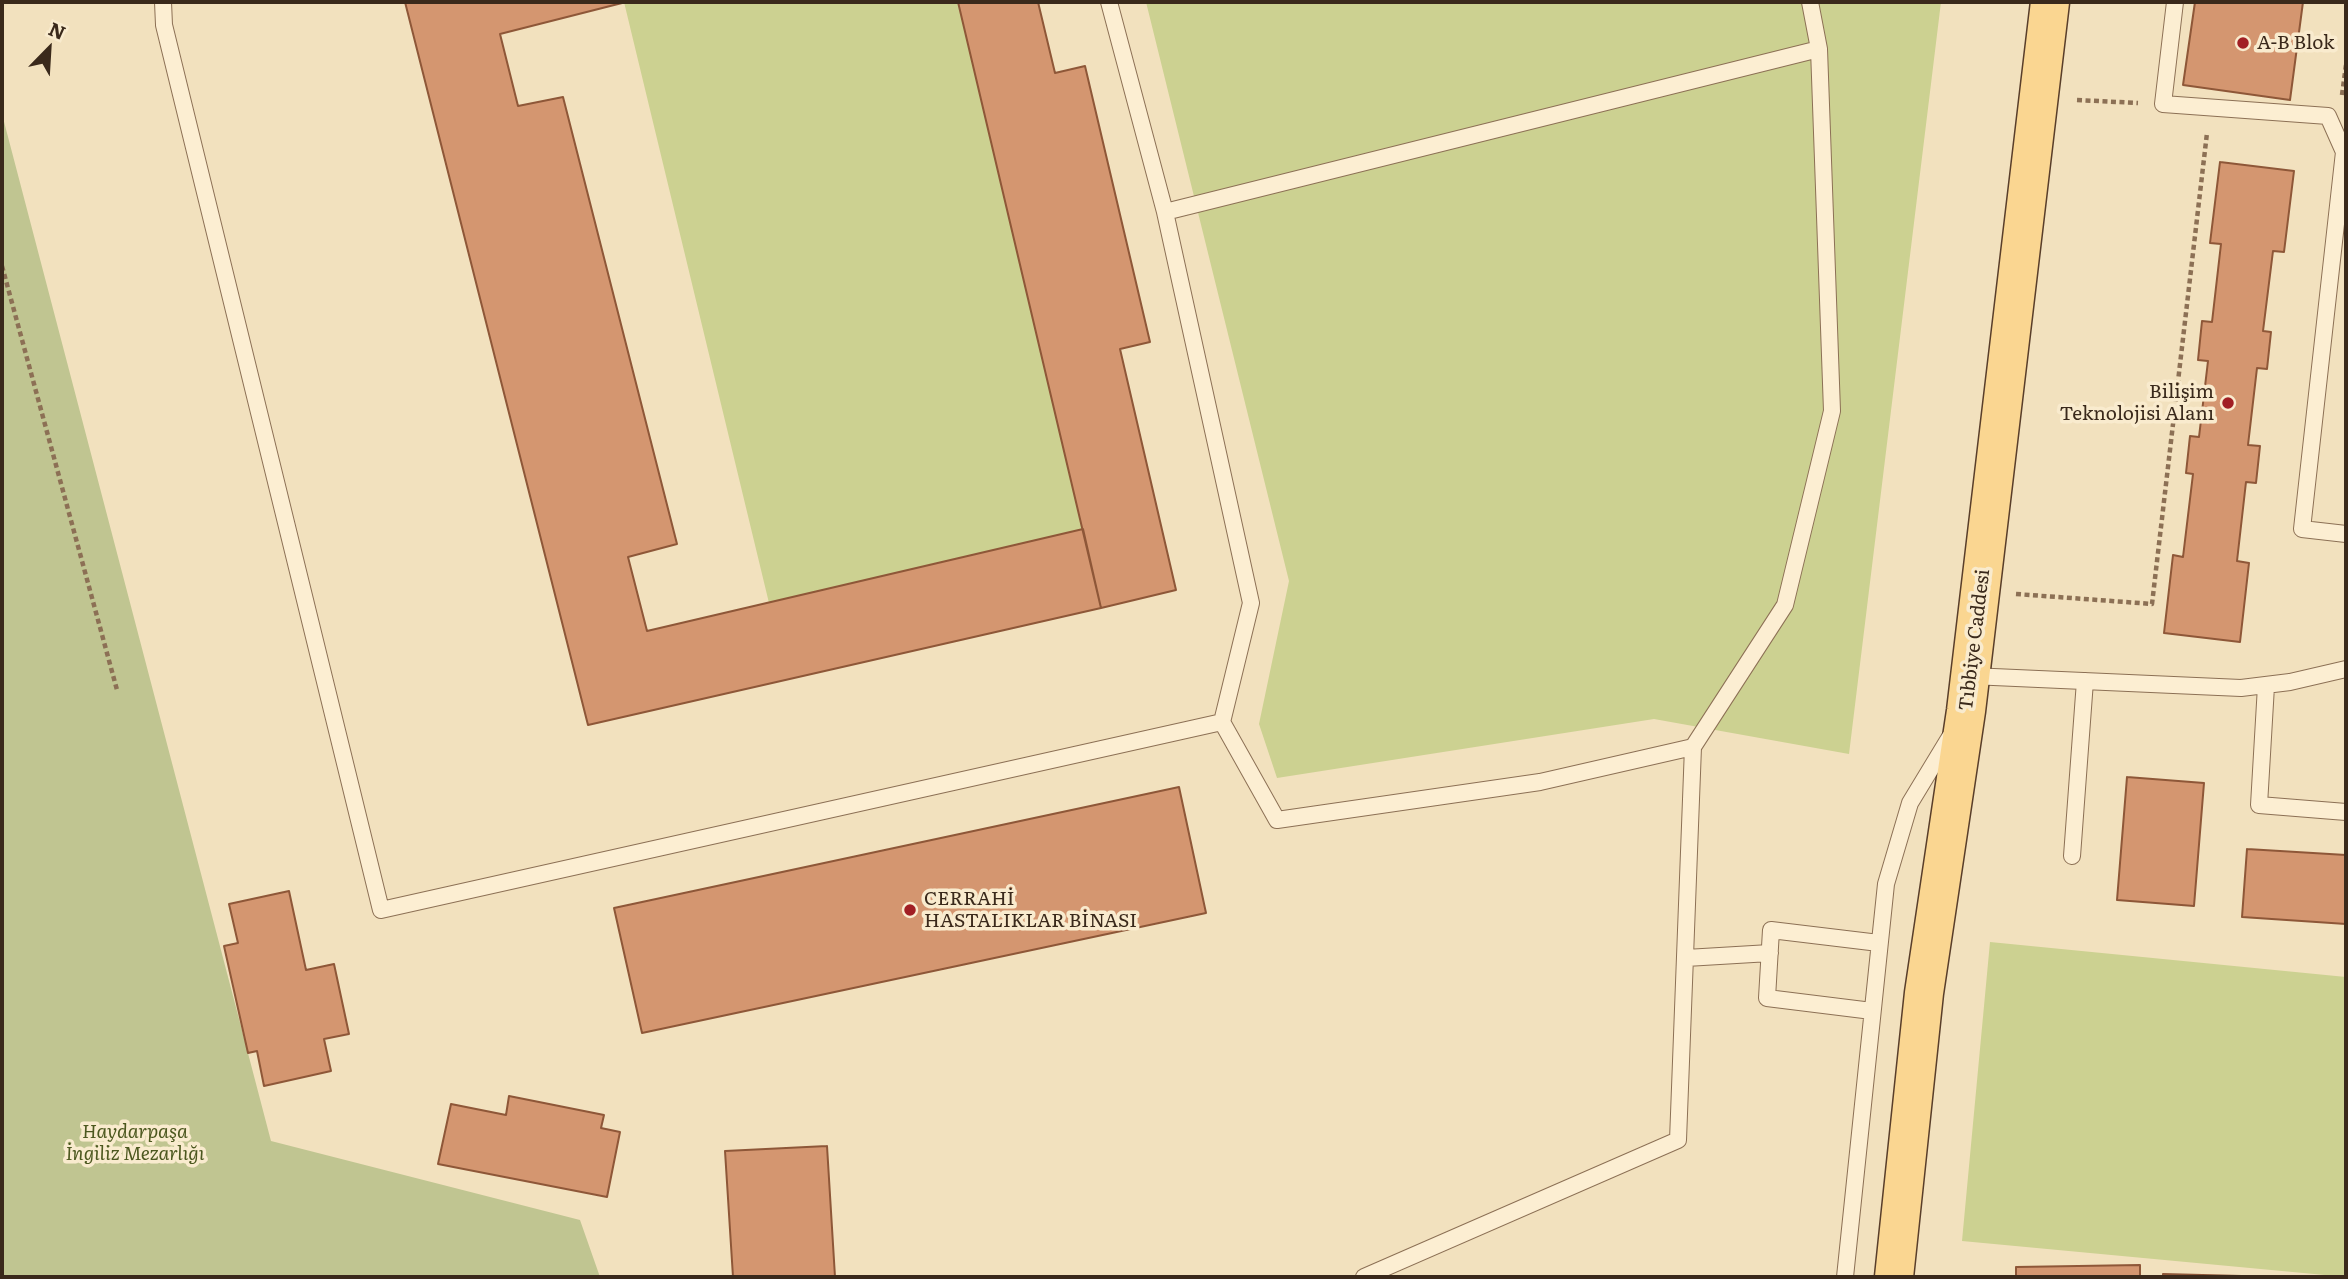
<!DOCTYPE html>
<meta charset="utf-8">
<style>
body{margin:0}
#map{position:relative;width:2348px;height:1279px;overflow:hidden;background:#f2e1be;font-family:Literata,serif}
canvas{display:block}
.frame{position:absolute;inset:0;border:4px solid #3a291b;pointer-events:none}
.north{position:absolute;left:14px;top:14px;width:70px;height:70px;-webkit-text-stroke:5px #f9ebce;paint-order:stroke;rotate:24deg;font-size:19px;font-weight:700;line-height:28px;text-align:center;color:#3a291b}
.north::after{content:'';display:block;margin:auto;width:24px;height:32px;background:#3a291b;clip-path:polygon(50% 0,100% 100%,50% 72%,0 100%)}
</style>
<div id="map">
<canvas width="2348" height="1279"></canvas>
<div class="frame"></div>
<div class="north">N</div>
</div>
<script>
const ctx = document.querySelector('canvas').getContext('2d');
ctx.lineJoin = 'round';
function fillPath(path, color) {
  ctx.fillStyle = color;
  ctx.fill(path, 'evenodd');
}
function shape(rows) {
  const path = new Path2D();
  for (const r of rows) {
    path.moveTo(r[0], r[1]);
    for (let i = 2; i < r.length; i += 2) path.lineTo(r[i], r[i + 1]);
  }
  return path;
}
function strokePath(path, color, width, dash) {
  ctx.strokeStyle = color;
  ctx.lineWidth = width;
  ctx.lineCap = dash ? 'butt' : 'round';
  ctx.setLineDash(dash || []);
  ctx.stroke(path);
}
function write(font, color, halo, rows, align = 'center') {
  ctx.font = font + ' Literata,serif';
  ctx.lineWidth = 7;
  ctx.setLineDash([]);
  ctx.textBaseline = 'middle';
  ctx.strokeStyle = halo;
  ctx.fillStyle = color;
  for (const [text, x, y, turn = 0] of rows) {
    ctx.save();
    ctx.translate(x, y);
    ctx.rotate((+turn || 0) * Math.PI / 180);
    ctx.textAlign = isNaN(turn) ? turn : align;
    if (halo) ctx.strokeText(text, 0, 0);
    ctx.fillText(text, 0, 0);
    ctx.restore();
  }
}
fillPath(shape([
 [624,2,958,2,1083,529,769,603],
 [1146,2,1941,2,1849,754,1654,719,1277,778,1259,724,1289,581],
 [1990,942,2346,977,2346,1277,1962,1241]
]), '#ccd191');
fillPath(shape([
 [2,114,271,1141,580,1220,600,1277,2,1277]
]), '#c0c591');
const building = shape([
 [405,2,626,2,500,34,518,106,563,97,677,544,628,557,647,631,1083,529,1101,608,588,725,405,2],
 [958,2,1038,2,1055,73,1085,66,1150,342,1120,349,1176,590,1101,608,958,2],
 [2195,2,2303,2,2290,100,2183,85,2195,2],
 [2220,162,2294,171,2284,252,2273,251,2263,331,2271,332,2267,369,2257,368,2248,445,2260,446,2256,483,2246,482,2237,561,2249,563,2240,642,2164,633,2173,555,2183,557,2193,474,2186,473,2190,436,2199,437,2208,361,2198,360,2202,321,2212,322,2221,244,2210,243,2220,162],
 [2127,777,2204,783,2194,906,2117,900,2127,777],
 [1179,787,1206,913,642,1033,614,908,1179,787],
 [2247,849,2346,855,2346,924,2242,917,2247,849],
 [289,891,306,970,334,964,349,1034,324,1039,331,1071,264,1086,257,1051,248,1053,224,946,238,943,229,904,289,891],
 [509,1096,604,1115,601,1128,620,1132,607,1197,438,1164,451,1104,506,1115,509,1096],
 [827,1146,835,1277,733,1277,725,1151,827,1146],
 [2140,1265,2140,1277,2016,1277,2016,1267,2140,1265],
 [2163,1274,2281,1277,2163,1277,2163,1274]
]);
fillPath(building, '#d49670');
strokePath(building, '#8e5738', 2);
const lane = shape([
 [163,2,164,25,381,910,1222,722,1251,603,1165,212,1109,2],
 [2175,2,2163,104,2328,116,2344,152,2302,529,2346,534],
 [1165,212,1819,49],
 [1971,676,2241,688,2290,682,2346,669],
 [2266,686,2259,805,2346,812],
 [1222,722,1277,820,1540,782,1693,747,1785,605,1832,411,1819,49,1810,2],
 [2072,856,2085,681],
 [1686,958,1770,953],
 [1872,1011,1767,998,1771,930,1879,943],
 [1364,1277,1678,1140,1693,747],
 [1845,1277,1886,884,1910,803,1950,737]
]);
const primary = shape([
 [1894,1277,1924,993,1966,711,2050,2]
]);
strokePath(lane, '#8c7055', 18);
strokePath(primary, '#593e2a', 41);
strokePath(shape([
 [2342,95,2346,65],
 [2077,100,2138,103],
 [2,266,117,690],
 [2016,594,2152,604,2207,133]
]), '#8c7055', 4.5, [5, 3.5]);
strokePath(lane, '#fceed2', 16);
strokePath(primary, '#fad691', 38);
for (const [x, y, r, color] of [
 [2243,43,7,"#a11f24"],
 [2228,403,7,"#a11f24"],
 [910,910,7,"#a11f24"]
]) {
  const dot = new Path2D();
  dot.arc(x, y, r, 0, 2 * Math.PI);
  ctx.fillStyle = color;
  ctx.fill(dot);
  strokePath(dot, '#f9ebce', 2.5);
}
write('19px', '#3a291b', '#f9ebce', [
 ["A-B Blok",2257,43],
 ["Bilişim",2214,392,"right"],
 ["Teknolojisi Alanı",2214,414,"right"],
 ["CERRAHİ",924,899],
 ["HASTALIKLAR BİNASI",924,921]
], 'left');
write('19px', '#3a291b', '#f9ebce', [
 ["Tıbbiye Caddesi",1975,640,-83]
]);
write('italic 19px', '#4c581f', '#f9ebce', [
 ["Haydarpaşa",135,1132],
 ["İngiliz Mezarlığı",135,1154]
]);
</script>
